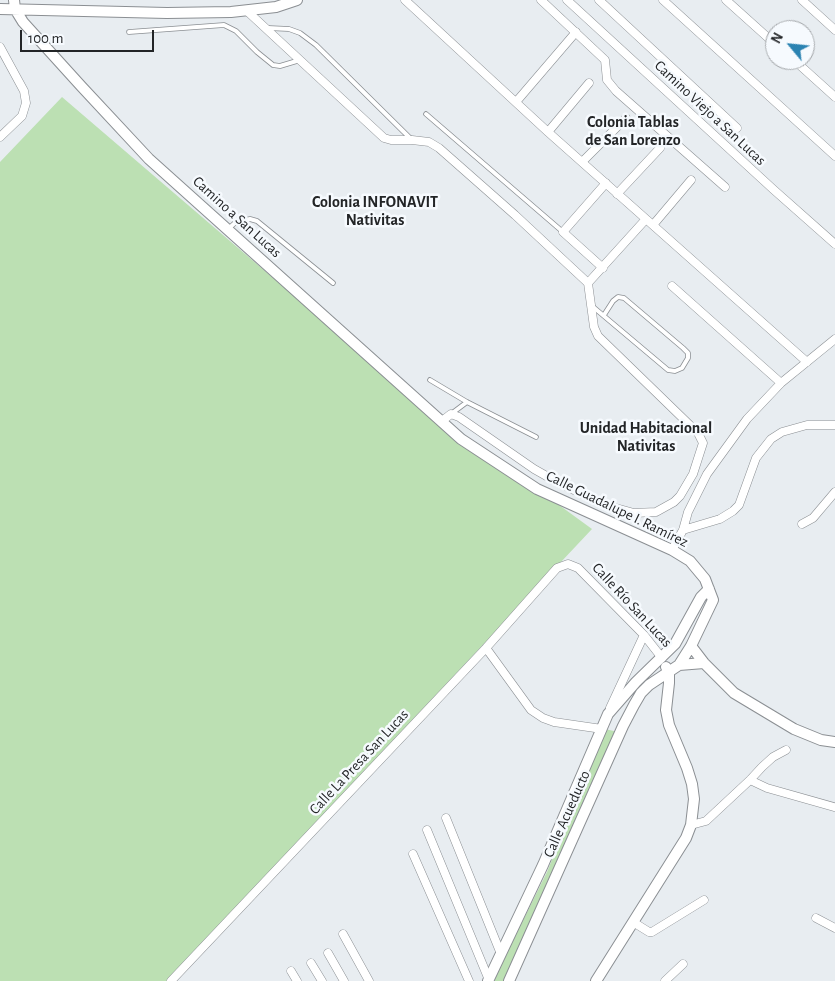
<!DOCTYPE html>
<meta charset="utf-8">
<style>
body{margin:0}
#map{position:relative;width:835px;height:981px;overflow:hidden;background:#e8edf1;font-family:"Alegreya Sans",sans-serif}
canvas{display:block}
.north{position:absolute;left:765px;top:20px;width:50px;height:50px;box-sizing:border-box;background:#f6fafe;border:1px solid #a2a5a8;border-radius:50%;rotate:298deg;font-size:14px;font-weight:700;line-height:20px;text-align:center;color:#232527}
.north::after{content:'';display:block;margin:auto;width:18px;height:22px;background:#2b83b2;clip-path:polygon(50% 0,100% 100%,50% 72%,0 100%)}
.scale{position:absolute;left:20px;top:30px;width:134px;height:22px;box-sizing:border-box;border:2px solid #232527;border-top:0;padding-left:6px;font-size:15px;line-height:18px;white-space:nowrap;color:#232527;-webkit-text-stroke:4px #f6fafe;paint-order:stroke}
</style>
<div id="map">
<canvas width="835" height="981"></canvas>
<div class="north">N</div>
<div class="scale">100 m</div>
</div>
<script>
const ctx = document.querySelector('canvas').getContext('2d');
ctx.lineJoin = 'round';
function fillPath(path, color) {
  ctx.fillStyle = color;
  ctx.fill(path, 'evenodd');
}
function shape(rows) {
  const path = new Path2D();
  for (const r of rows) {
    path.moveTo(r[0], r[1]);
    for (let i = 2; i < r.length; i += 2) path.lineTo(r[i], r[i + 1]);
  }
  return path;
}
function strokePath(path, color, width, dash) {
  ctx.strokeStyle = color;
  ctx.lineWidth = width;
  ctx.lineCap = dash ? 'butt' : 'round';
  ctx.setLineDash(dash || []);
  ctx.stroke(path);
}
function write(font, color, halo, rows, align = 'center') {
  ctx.font = font + ' "Alegreya Sans",sans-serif';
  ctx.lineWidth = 5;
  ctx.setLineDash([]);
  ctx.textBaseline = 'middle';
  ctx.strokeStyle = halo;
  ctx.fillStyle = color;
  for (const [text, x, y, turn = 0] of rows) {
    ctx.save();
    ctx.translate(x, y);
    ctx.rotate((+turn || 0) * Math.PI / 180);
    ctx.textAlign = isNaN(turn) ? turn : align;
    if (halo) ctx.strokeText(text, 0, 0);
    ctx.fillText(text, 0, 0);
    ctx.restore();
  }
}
fillPath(shape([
 [62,97,461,439,537,489,592,529,167,981,0,981,0,162],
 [605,729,618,732,506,981,493,981,547,872]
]), '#bce0b3');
const lane = shape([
 [268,28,289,29,300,33,316,45,412,140],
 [129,32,224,25,236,31,257,52,273,65,280,66,300,60],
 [426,114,563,232],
 [228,229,236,222,250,219,257,221,333,283],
 [592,306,668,370,675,371,682,368,688,358,688,353,683,348,624,298,618,297,613,301,604,315],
 [430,380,467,402,536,437],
 [451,414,467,402]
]);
const street = shape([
 [405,0,548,132,807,362],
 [541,0,605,60,607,80,616,91,725,187],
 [567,0,774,190,835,244],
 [599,0,737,128],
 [663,0,835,156],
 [726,0,775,44],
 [802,0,835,30],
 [247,11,384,138,391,140,412,140,429,142,439,148,515,215,588,283,594,327,598,336,698,433,703,443,693,474,680,496,674,502,656,512,634,513,605,505,557,482,534,469,459,417,451,414,442,421],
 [0,47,24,91,26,103,22,116,0,137],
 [794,60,835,97],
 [516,102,576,32],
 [548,132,589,83],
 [582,162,626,118],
 [617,194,660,148],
 [653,225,691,180],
 [603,268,563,232,606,183],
 [588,283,646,219],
 [672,286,781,383],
 [802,524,813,518,835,492],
 [683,530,720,519,733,511,739,505,756,458,771,439,782,432,807,425,835,425],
 [672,550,683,530,688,512,707,474,747,419,781,383,835,339],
 [486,648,531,710,543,718,554,722,602,729],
 [610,708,644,635],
 [750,780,767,788,834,807],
 [446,818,501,954],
 [691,825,706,821,750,780,762,767,773,757,786,750],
 [427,830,489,980],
 [413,854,469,981],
 [816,918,835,928],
 [633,922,649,932,652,932,704,900],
 [343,934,369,981],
 [328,953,344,981],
 [311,963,322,981],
 [291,971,297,981],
 [171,981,486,648,557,568,568,564,578,568,644,635,662,658],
 [665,981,683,964]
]);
const secondary = shape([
 [14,0,15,9,23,22,81,86,149,159,461,439,537,489,672,550,690,561,705,579,713,600,691,646,679,665,649,685,641,693,634,705,623,726,509,981],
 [0,9,167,13,231,12,276,7,297,0],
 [691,646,704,663,734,693,794,729,821,740,835,742],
 [679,665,704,663],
 [488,981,543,865,608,714,636,682,675,644,701,597,709,589],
 [596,981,686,838,691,825,694,799,692,784,687,768,669,725,666,710,669,683,669,672,666,667]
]);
strokePath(lane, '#8b8f93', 5.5);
strokePath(street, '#8b8f93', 9);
strokePath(secondary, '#8b8f93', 12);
strokePath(lane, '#fff', 4);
strokePath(street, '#fff', 8);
strokePath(secondary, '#fff', 10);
write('15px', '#232527', '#f6fafe', [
 ["Camino Viejo a San Lucas",710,113,43],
 ["Camino a San Lucas",237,217,42],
 ["Calle Guadalupe I. Ramírez",617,509,26],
 ["Calle Río San Lucas",632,605,47],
 ["Calle La Presa San Lucas",359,762,-47],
 ["Calle Acueducto",567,814,-66]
]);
write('bold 16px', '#232527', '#f6fafe', [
 ["Colonia Tablas",633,122],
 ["de San Lorenzo",633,140],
 ["Colonia INFONAVIT",375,202],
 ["Nativitas",375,220],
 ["Unidad Habitacional",646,428],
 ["Nativitas",646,446]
]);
</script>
